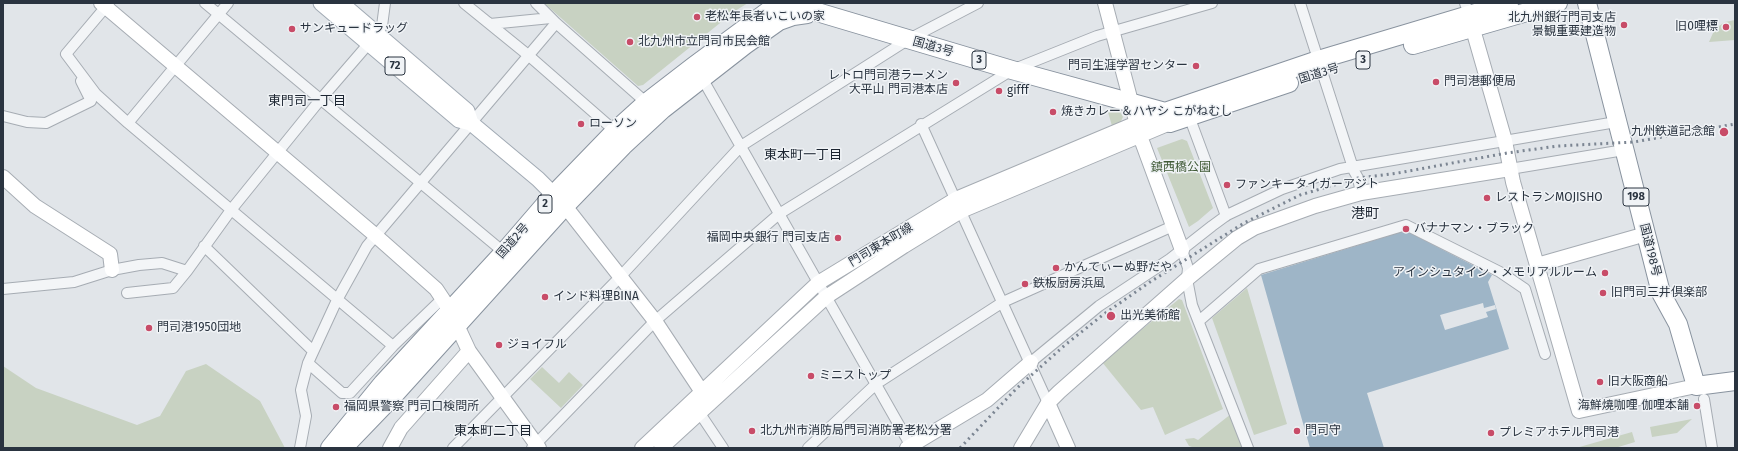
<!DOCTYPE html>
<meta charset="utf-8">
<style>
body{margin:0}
#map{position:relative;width:1738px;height:451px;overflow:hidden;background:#e1e5e9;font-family:"Fira Sans",sans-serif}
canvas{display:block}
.frame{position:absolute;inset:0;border:4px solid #2a3440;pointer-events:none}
</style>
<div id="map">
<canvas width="1738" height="451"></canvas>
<div class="frame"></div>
</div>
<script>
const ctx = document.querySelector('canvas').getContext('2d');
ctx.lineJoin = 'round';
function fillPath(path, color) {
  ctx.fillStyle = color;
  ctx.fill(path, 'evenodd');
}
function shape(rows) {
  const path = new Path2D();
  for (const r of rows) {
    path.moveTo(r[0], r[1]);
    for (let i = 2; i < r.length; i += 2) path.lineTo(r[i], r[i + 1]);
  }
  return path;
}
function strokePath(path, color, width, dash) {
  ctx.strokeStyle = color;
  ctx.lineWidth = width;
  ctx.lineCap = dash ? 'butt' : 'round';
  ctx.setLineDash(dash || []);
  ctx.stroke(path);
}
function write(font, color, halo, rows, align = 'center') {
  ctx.font = font + ' "Fira Sans","Noto Sans JP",sans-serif';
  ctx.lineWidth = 3;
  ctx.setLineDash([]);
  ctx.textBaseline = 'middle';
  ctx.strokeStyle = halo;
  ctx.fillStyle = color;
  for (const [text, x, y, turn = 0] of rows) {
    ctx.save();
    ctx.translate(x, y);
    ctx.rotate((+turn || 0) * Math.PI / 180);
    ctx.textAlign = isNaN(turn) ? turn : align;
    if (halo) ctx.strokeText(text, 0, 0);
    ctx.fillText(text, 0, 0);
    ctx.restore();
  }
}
fillPath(shape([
 [544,3,748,3,735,11,643,85,638,86],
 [1735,20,1735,40,1709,42,1713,33,1719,26,1725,22],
 [1112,107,1119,110,1123,117,1120,123,1112,126,1108,112],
 [1182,139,1187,141,1213,208,1198,221,1189,227,1157,148],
 [1247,288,1287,424,1254,435,1212,318],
 [1179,299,1182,300,1223,409,1165,435,1153,407,1141,410,1102,362],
 [206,364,260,401,285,448,3,448,3,366,36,388,137,425,160,416,186,371],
 [542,367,559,383,569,372,583,385,561,408,530,379],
 [1231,414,1244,448,1195,448,1189,446,1185,439,1194,438,1198,440],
 [1692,419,1677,433,1652,437,1650,427],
 [1632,432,1635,442,1615,448,1576,448]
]), '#c8d2c2');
fillPath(shape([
 [1401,232,1410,233,1492,275,1488,282,1509,349,1367,393,1384,448,1310,448,1261,275]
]), '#9eb5c7');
fillPath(shape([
 [1483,303,1484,308,1495,305,1496,309,1486,312,1488,317,1445,330,1440,315]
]), '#e1e5e9');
const street = shape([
 [109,3,66,54,96,94,128,123,393,346],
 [205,3,506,254],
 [464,3,528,55,615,131],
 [536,3,556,23,649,105],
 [1300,3,1354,171,1358,178,1361,193],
 [1465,3,1469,15],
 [490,24,551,18],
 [702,78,912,448],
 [3,116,27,122,46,123,91,101,81,81],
 [1189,116,1226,216],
 [128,123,228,3],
 [921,124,1048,403],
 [1510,169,1624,150],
 [204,246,313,351],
 [1182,250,1188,268,1187,279,1192,305,1248,448],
 [3,289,74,282,112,270,139,265,162,263,187,271,231,210,320,100,377,34,382,26,385,3],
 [127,293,173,288,187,271],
 [1199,321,1259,269,1406,225,1500,272,1525,289,1545,354],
 [1031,362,1099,306,1170,259,1212,226,1227,215,1282,189,1340,169,1616,122],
 [308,363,342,393,350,393,393,346,443,298],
 [1704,399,1712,448],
 [699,412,723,448],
 [300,448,306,416,301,390,308,363,337,300,367,246,556,23],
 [453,448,620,277,741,146,909,39,978,3],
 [532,448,655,321,779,214,1012,70,1097,36,1212,3],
 [808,448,876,384,1003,302,1173,226]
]);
const secondary = shape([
 [101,3,375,235,436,289,450,310,469,351,539,448],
 [1105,3,1140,136,1182,250],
 [1470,19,1505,141,1513,182,1579,411,1696,386],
 [3,177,35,206,110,254,112,270],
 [565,206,655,321,702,392,701,400],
 [1537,265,1646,234],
 [1048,403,1068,448],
 [390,448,401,428,469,351],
 [642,448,818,283,956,199,1163,112],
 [661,448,826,297,904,246,961,211,1170,123],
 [907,448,987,400,1031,362],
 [1021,448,1048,403,1059,392,1187,279,1237,238,1254,228,1315,206,1361,193,1510,169]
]);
const primary = shape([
 [321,3,459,120,471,123,538,179,561,202],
 [341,3,467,111,471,123]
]);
const highway = shape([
 [1587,3,1661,293,1678,324,1696,386,1735,381],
 [1413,45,1558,3],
 [1153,114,1170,123,1289,83],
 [345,446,395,394,565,206,623,146,663,109,745,45,779,21,793,16,807,14],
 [330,448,383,383,504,252,554,194,615,131,646,103,694,66,771,9,788,6,807,9,1012,70,1165,112,1318,60,1509,3]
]);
strokePath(street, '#a6acb3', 12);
strokePath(secondary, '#a6acb3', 16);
strokePath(primary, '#a1aab4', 17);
strokePath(highway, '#89939f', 20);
strokePath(street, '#f3f5f7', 10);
strokePath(secondary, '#fff', 14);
strokePath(primary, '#fff', 15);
strokePath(highway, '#fff', 18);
strokePath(shape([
 [960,448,1016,389,1065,345,1104,314,1150,282,1244,223,1300,195,1358,178,1398,173,1507,153,1558,146,1634,142,1735,124]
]), '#7b8592', 3, [2, 4]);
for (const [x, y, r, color] of [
 [697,17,4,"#c84c68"],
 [1624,25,4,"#c84c68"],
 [1726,27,4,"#c84c68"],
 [292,29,4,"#c84c68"],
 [630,42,4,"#c84c68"],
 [1196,66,4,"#c84c68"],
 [1436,82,4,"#c84c68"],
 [956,83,4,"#c84c68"],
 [999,91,4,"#c84c68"],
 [1053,112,4,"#c84c68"],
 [581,124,4,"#c84c68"],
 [1724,132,5,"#c84c68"],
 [1227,185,4,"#c84c68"],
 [1487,198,4,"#c84c68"],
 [1406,229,4,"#c84c68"],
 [838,238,4,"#c84c68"],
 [1056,268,4,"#c84c68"],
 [1605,273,4,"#c84c68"],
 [1025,284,4,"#c84c68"],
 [1603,293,4,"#c84c68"],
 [545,297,4,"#c84c68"],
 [1111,316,5,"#c84c68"],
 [149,328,4,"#c84c68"],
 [499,345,4,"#c84c68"],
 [811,376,4,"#c84c68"],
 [1600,382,4,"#c84c68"],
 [1697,406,4,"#c84c68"],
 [336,407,4,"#c84c68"],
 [752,431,4,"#c84c68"],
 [1297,431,4,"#c84c68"],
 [1491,433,4,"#c84c68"]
]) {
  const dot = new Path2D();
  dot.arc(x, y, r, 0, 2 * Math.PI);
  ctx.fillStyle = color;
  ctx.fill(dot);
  strokePath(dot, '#f0f3f6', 1.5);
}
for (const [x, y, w] of [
 [979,60,14],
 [1363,60,14],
 [395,66,20],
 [1636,197,26],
 [545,204,14]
]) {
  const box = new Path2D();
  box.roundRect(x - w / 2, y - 9, w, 18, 3);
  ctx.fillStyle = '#f0f3f6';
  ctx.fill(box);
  strokePath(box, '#2a3440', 1);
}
write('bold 11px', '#2a3440', null, [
 ["3",979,60],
 ["3",1363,60],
 ["72",395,66],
 ["198",1636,197],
 ["2",545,204]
]);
write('12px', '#2a3440', '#f0f3f6', [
 ["老松年長者いこいの家",705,17],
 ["北九州銀行門司支店",1616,18,"right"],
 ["景観重要建造物",1616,32,"right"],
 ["旧0哩標",1718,27,"right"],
 ["サンキュードラッグ",300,29],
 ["北九州市立門司市民会館",638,42],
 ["門司生涯学習センター",1188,66,"right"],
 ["レトロ門司港ラーメン",948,76,"right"],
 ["大平山 門司港本店",948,90,"right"],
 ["門司港郵便局",1444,82],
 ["gifff",1007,91],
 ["焼きカレー＆ハヤシ こがねむし",1061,112],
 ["ローソン",589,124],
 ["九州鉄道記念館",1715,132,"right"],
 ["ファンキータイガーアジト",1235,185],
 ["レストランMOJISHO",1495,198],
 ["バナナマン・ブラック",1414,229],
 ["福岡中央銀行 門司支店",830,238,"right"],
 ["かんてぃーぬ野だや",1064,268],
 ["アインシュタイン・メモリアルルーム",1597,273,"right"],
 ["鉄板厨房浜風",1033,284],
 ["旧門司三井倶楽部",1611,293],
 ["インド料理BINA",553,297],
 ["出光美術館",1120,316],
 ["門司港1950団地",157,328],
 ["ジョイフル",507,345],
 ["ミニストップ",819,376],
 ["旧大阪商船",1608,382],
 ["海鮮燒咖哩 伽哩本舗",1689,406,"right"],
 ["福岡県警察 門司口検問所",344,407],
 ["北九州市消防局門司消防署老松分署",760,431],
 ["門司守",1305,431],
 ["プレミアホテル門司港",1499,433]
], 'left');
write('12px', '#2a3440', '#f0f3f6', [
 ["国道3号",933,47,16],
 ["国道3号",1319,74,-17],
 ["国道2号",513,241,-49],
 ["門司東本町線",881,245,-31],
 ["国道198号",1650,250,76]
]);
write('12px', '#415b38', '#f0f3f6', [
 ["鎮西橋公園",1181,168]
]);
write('13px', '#1c2531', '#f0f3f6', [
 ["東門司一丁目",307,101],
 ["東本町一丁目",803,155],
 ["東本町二丁目",493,431]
]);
write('14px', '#1c2531', '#f0f3f6', [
 ["港町",1365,214]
]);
</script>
